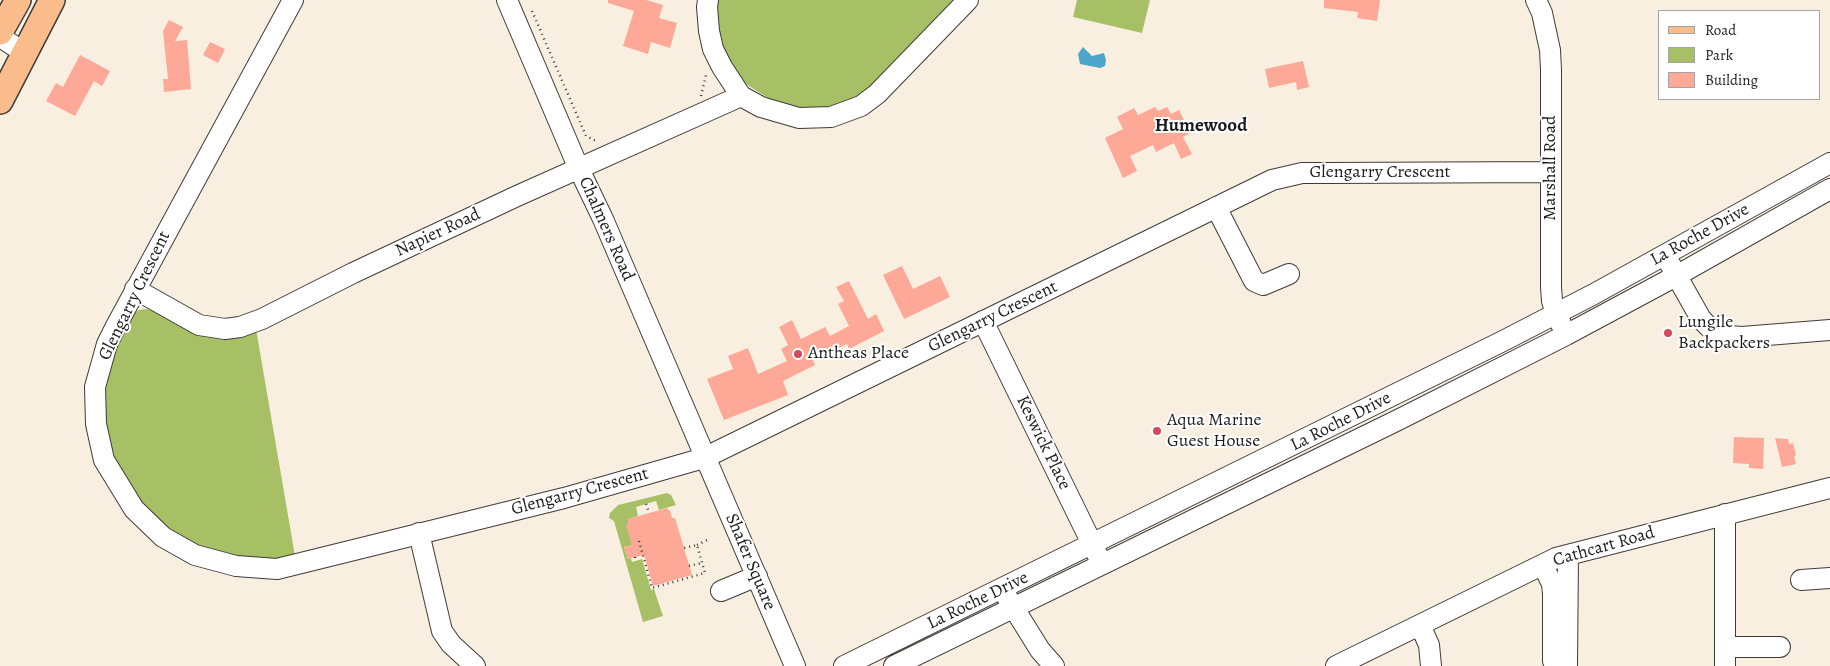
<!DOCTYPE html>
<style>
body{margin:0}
#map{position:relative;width:1830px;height:666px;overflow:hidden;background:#f9efe0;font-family:Alegreya,serif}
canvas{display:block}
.legend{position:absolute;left:1658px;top:10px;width:162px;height:90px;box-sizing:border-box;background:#fff;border:1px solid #a4a4a4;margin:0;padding:6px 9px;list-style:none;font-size:15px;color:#1c1c1c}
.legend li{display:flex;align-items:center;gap:10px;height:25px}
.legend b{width:25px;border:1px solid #a4a4a4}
</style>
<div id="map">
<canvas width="1830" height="666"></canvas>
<ul class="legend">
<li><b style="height:6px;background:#f9bc8a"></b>Road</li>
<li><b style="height:14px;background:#a7c065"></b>Park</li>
<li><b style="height:14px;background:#fea897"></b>Building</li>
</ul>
</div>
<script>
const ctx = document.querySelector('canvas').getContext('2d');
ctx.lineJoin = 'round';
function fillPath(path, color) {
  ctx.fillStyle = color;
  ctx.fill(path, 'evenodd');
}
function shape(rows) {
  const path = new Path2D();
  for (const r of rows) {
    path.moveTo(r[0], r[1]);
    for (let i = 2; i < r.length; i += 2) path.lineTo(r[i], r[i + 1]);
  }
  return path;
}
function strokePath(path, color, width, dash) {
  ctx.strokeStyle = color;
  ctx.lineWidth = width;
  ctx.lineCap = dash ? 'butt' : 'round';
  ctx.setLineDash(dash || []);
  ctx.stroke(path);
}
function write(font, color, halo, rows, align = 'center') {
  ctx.font = font + ' Alegreya,serif';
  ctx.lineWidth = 4;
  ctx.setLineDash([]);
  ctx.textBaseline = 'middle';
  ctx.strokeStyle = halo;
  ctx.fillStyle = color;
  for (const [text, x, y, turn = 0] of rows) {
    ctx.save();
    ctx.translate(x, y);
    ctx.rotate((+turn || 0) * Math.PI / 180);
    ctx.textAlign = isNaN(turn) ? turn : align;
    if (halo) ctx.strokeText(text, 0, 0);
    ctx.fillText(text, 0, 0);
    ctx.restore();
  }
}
fillPath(shape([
 [716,0,955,0,860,98,830,107,810,109,790,107,774,102,746,84,733,71,724,55,715,15],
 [1077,0,1150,0,1142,33,1073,17],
 [146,309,256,329,295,556,272,560,228,557,185,542,149,515,119,471,106,434,103,399,109,362,133,314,139,310],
 [667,493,671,495,676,505,659,510,656,501,636,507,638,516,628,519,632,545,624,547,628,559,631,558,632,562,642,559,651,590,654,589,663,616,643,622,614,521,609,518,610,513,618,505]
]), '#a7c065');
fillPath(shape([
 [1083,47,1092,56,1104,53,1106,60,1105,66,1100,68,1080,64,1078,54]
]), '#4ba6c9');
fillPath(shape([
 [608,0,646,0,663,5,659,18,677,23,670,48,651,42,648,54,623,46,634,11,608,3],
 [1324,0,1380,0,1377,21,1357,18,1358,12,1324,8],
 [169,20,183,27,175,41,187,40,191,89,164,92,163,79,168,79,163,31],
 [210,42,225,49,218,63,203,55],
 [80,55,110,71,102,86,94,81,75,116,46,101,56,83,63,87],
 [1303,61,1309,87,1297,90,1296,82,1269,88,1265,69],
 [1155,107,1158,111,1167,107,1171,114,1179,110,1190,133,1183,137,1192,154,1181,159,1174,143,1156,152,1153,145,1130,156,1137,171,1123,178,1105,138,1123,129,1117,117,1134,108,1138,115],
 [902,266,913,289,940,276,950,297,904,319,883,275],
 [849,281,868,319,876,314,884,331,849,349,847,344,813,360,815,365,783,381,788,395,724,420,707,379,733,369,728,356,748,348,758,374,787,361,781,349,788,345,779,327,792,320,801,339,825,327,830,336,849,326,838,304,844,301,836,287],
 [1734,437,1764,438,1763,469,1749,468,1749,464,1733,463],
 [1775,438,1788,439,1789,444,1793,443,1796,455,1794,456,1796,464,1782,467],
 [667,508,668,510,670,510,672,518,675,518,692,575,653,586,644,555,628,559,624,547,632,545,626,525,629,524,628,519]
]), '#fea897');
const minor = shape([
 [293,0,116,326,107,344,95,387,96,424,104,460,134,509,163,537,195,555,236,566,277,569,564,498,704,458,1272,180,1302,173,1328,173,1551,172],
 [507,0,579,169,603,219,795,666],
 [708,0,707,7,709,31,713,49,722,67,741,96,761,107,799,118,831,117,861,106,877,94,968,0],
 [1536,0,1542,13,1550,50,1551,70,1551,287,1552,301,1556,314,1562,326],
 [0,37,25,53],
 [1216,207,1254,281,1263,285,1289,274],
 [1670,264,1701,319,1709,327,1717,332,1728,336,1742,337,1830,330],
 [135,289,199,325,225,329,240,327,262,319,353,273,517,196,741,96],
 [983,321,1098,556],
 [1725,514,1725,666],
 [419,533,442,631,451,644,475,666],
 [1543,565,1552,584,1553,594,1553,661],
 [1801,580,1830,578],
 [721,591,757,576],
 [1007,597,1040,650,1054,666],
 [1420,625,1429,645,1431,666],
 [1725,647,1780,647],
 [844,666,1503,341,1594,294,1830,163],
 [894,666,1398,420,1566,335,1676,276,1830,189],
 [1336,666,1556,558,1830,488],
 [1567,666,1568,555]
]);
const major = shape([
 [0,32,18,0],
 [0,101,52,0]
]);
strokePath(minor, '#3d3c39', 22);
strokePath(major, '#3d3c39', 28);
strokePath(shape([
 [532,11,586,136,598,142],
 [701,96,706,75],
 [646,504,649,513],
 [639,541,652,588,705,573,697,545,684,548],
 [697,545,707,540],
 [635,557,636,561],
 [689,566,702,563]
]), '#3d3c39', 2.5, [1, 4]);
strokePath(minor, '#fff', 20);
strokePath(major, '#f9bc8a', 25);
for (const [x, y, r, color] of [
 [1668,333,5,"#d1495b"],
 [798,354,5,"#d1495b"],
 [1157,431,5,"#d1495b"]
]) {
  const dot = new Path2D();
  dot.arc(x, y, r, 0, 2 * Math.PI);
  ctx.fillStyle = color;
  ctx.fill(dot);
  strokePath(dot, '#fff', 2);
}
write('18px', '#1c1c1c', '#fff', [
 ["Marshall Road",1551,168,-90],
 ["Glengarry Crescent",1380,173],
 ["Chalmers Road",606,229,66],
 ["Napier Road",438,233,-25],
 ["La Roche Drive",1700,235,-29],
 ["Glengarry Crescent",135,296,-64],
 ["Glengarry Crescent",993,317,-26],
 ["La Roche Drive",1341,422,-27],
 ["Keswick Place",1043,443,64],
 ["Glengarry Crescent",580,492,-15],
 ["Cathcart Road",1604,547,-16],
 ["Shafer Square",750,562,67],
 ["La Roche Drive",978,601,-26]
]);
write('18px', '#1c1c1c', '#fff', [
 ["Lungile",1678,323],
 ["Backpackers",1678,344],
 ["Antheas Place",808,354],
 ["Aqua Marine",1167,421],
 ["Guest House",1167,442]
], 'left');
write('bold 19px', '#1c1c1c', '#fff', [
 ["Humewood",1201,126]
]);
</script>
